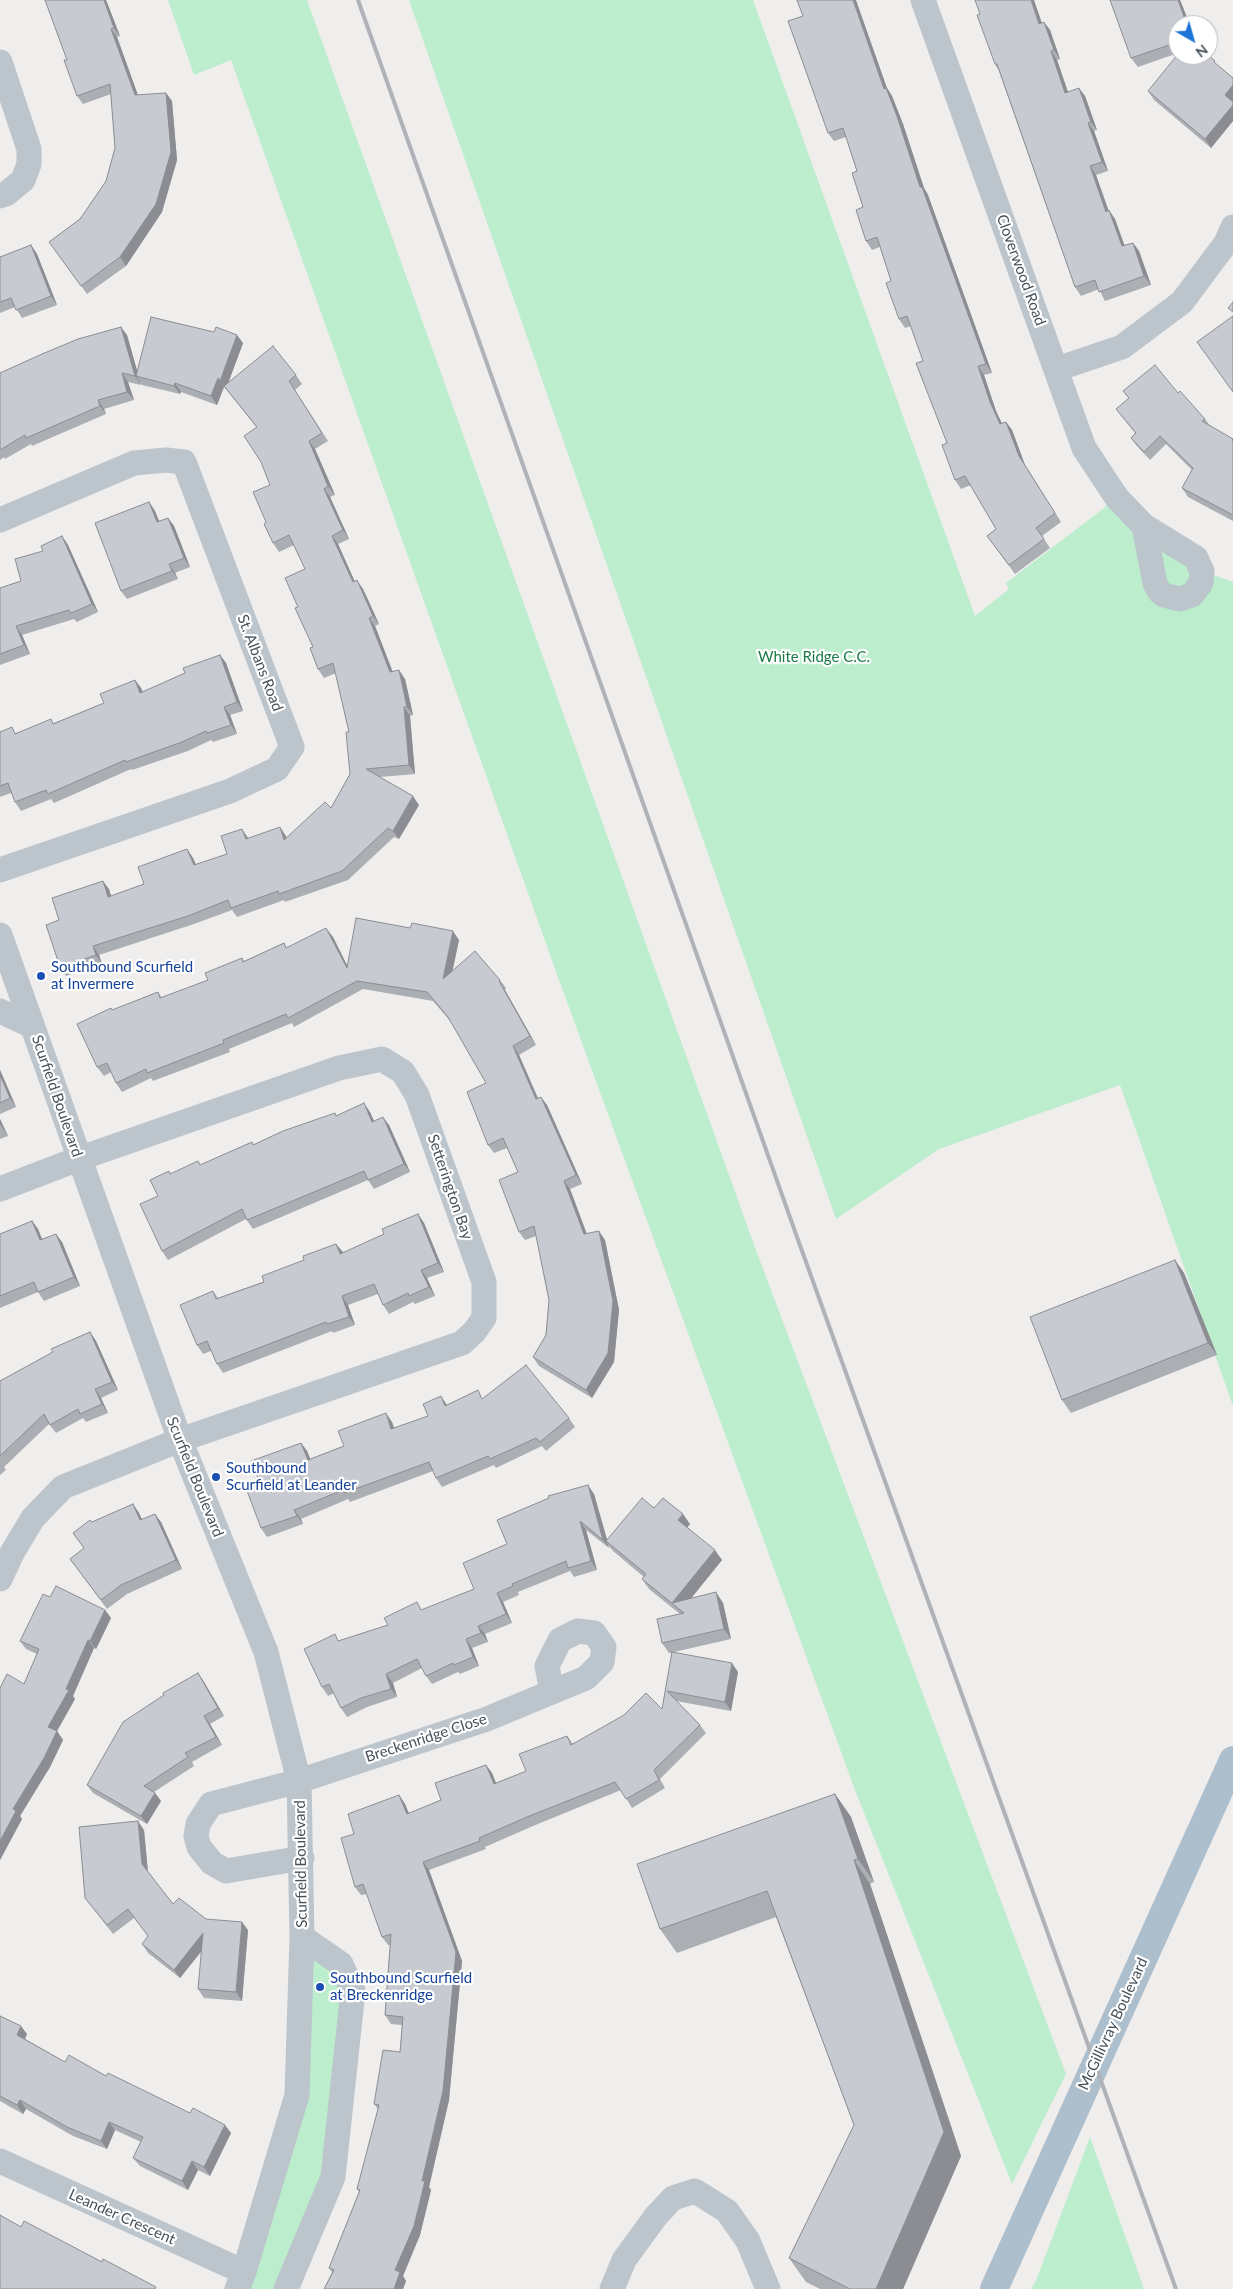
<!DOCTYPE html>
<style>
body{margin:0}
#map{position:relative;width:1233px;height:2289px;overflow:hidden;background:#f0eded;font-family:Lato,sans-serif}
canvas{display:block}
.north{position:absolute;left:1168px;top:15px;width:50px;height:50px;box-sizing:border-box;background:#fff;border:1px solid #b5b9bd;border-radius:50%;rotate:142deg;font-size:14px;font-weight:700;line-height:20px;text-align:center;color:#46515a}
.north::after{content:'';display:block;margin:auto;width:18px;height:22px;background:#1e75d9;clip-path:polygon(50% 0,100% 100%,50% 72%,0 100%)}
</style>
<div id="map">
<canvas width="1233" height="2289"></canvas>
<div class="north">N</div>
</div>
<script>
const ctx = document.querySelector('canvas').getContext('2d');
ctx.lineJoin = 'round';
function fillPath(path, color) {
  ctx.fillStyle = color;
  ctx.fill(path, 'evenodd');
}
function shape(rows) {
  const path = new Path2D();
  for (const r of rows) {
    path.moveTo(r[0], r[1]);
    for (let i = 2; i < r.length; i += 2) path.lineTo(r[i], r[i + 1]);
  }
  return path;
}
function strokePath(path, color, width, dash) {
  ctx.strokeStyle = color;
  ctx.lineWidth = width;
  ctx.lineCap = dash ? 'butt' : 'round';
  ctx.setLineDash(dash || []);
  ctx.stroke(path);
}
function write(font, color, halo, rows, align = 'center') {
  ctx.font = font + ' Lato,sans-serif';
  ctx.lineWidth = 4.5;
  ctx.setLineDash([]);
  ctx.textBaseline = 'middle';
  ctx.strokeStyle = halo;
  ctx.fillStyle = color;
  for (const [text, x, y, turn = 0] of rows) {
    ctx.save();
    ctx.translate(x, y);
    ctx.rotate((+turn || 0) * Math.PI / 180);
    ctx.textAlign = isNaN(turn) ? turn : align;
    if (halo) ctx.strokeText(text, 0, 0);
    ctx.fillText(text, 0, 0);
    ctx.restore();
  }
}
fillPath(shape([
 [168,0,307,0,757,1253,1066,2074,1012,2184,855,1790,559,980,231,60,194,75],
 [409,0,753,0,975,616,1009,589,1006,583,1117,498,1202,571,1233,582,1233,1406,1120,1085,939,1149,836,1219],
 [302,1937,353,1991,333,2177,286,2289,237,2289,297,2095],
 [1090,2137,1144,2289,1031,2289,1037,2278]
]), '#bcedcd');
strokePath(shape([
 [923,0,1084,448,1117,498,1144,526],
 [0,62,29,149,29,164,23,180,6,194,0,196],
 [1057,369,1122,347,1182,302,1226,243,1233,227],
 [0,520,134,463,166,460,184,462,292,747,277,769,230,791,0,870],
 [1144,526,1196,558,1202,571,1201,583,1192,595,1179,599,1164,595,1159,591,1155,583,1144,526],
 [0,935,180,1440,266,1652,299,1781,302,1937,297,2095,244,2272,237,2289],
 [0,1011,32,1026],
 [0,1189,78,1159,339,1068,382,1059,403,1072,417,1095,484,1282,484,1318,474,1332,462,1343,180,1440,63,1487,33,1518,12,1553,0,1579],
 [302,1858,226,1871,212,1863,199,1847,196,1836,198,1824,211,1804,299,1781,487,1719,552,1692,547,1666,560,1640,578,1631,594,1633,604,1647,602,1662,586,1678,552,1692],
 [0,2161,244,2272],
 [286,2289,333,2177,353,1991,341,1964,302,1937],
 [612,2289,624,2260,656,2216,673,2198,695,2191,727,2211,748,2241,768,2289]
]), '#bcc5cc', 25);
strokePath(shape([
 [994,2289,1233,1760]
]), '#adbecc', 28);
strokePath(shape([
 [358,0,797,1237,1176,2289]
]), '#afb3b7', 4);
fillPath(shape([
 [106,0,120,36,117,37,138,95,166,93,172,101,177,160,162,212,126,266,87,294,49,242,80,219,106,181,115,148,111,94,83,104,77,96,67,60],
 [1180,0,1190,25,1178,25,1178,53,1138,67,1131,58],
 [980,14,1041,23,1050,30,1060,59,1057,60,1068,92,1085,96,1097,130,1094,131,1108,171,1096,175,1108,211,1115,219,1124,246,1133,243,1139,251,1151,285,1105,301,1099,289,1081,296,1075,287,999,71,995,64],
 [803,16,887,88,892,96,903,124,924,188,928,195,992,373,984,375,996,411,1002,423,1006,422,1012,430,1025,465,1061,522,1042,536,1050,548,1015,574,987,536,996,529,971,485,961,489,955,480,947,443,923,361,911,326,905,328,899,319,891,281,880,247,872,250,866,241,863,207,857,171,846,137,834,141,828,133],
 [1219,66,1233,78,1233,121,1211,148,1154,100,1148,91],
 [31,245,37,254,57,305,22,318,15,307,0,313,0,257],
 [127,335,137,372,243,343,228,383,296,375,302,384,295,390,328,441,315,449,335,495,330,497,349,539,338,544,355,582,363,589,379,624,375,626,393,672,405,679,413,715,410,716,415,774,380,777,419,805,399,839,394,837,348,880,285,902,284,900,237,917,232,910,194,924,99,955,102,964,66,976,60,967,59,920,109,889,111,896,144,884,187,849,193,858,196,865,227,854,249,838,286,836,286,838,331,808,350,774,349,732,336,673,324,678,318,669,313,647,298,607,305,569,294,545,279,552,273,543,266,522,270,485,257,428,226,389,224,387,217,405,181,392,180,394,142,385,140,382,141,385,128,382,134,400,104,409,106,414,32,446,31,444,5,459,4,457,0,460,0,373],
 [1123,391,1178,393,1205,419,1211,427,1233,439,1233,521,1188,497,1182,488,1192,470,1166,444,1150,460,1137,446,1131,438,1135,433,1116,409,1129,399],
 [149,502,155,511,159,521,168,518,174,526,190,567,175,573,178,579,127,599,121,591],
 [62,536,68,545,98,612,77,622,74,619,22,635,30,654,0,665,0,588,21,581,43,551],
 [220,655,226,663,243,711,230,715,237,734,213,742,211,740,188,751,132,770,131,769,54,803,51,799,21,811,15,802,11,793,0,797,0,732,16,733,54,723,104,703,135,680,141,688,143,692,185,673],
 [333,937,347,966,459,940,452,971,500,980,506,988,505,990,536,1045,519,1055,538,1098,547,1105,582,1184,570,1189,587,1234,605,1240,619,1310,614,1362,592,1398,539,1366,533,1357,546,1335,549,1300,536,1236,525,1240,519,1232,518,1172,507,1148,494,1153,488,1145,486,1083,451,1022,433,1001,363,989,294,1027,292,1023,229,1049,230,1052,153,1081,151,1078,122,1092,116,1083,111,1072,104,1076,97,1067,111,1008,112,1010,158,992,162,998,208,980,242,958,244,961,284,943,287,948],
 [0,1070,16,1107,0,1114],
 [370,1112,374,1121,389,1125,410,1172,374,1189,368,1180,253,1229,246,1219,168,1260,162,1251,158,1196,169,1171,171,1174,201,1165,252,1142,253,1145,337,1115],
 [0,1119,8,1136,0,1139],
 [418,1214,424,1223,444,1272,427,1278,435,1296,415,1304,413,1302,389,1314,383,1305,378,1294,348,1305,355,1325,333,1333,332,1331,223,1373,217,1364,211,1351,203,1354,197,1345,213,1291,218,1298,343,1253,384,1234],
 [32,1221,38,1229,42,1239,62,1242,80,1286,44,1301,38,1292,0,1308,0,1234],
 [1175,1260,1184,1273,1217,1355,1071,1413,1062,1400],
 [90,1332,96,1341,118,1390,101,1398,108,1413,86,1422,83,1418,56,1433,49,1424,4,1467,6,1470,0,1475,0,1381],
 [484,1398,569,1418,575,1427,546,1451,542,1446,496,1468,494,1465,442,1487,436,1478,433,1471,350,1502,348,1499,301,1519,303,1524,267,1537,261,1528,301,1443,307,1451,310,1459,344,1446,392,1422,394,1428,428,1416,447,1405],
 [594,1494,607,1540,654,1508,690,1524,687,1527,722,1560,691,1598,723,1603,731,1639,674,1652,738,1672,731,1711,676,1701,700,1725,706,1733,660,1779,665,1788,632,1808,621,1790,533,1826,485,1847,486,1849,429,1870,462,1961,449,2100,429,2187,431,2190,420,2235,403,2276,406,2281,403,2289,324,2289,332,2272,329,2268,359,2192,357,2189,378,2109,374,2104,400,2052,402,2025,391,2024,385,2015,390,1945,388,1945,382,1937,367,1894,361,1895,355,1887,354,1834,399,1795,405,1804,409,1814,441,1800,486,1765,492,1773,496,1783,526,1771,567,1736,573,1744,662,1709,672,1653,669,1653,662,1643,680,1614,649,1589,642,1579,644,1577,613,1551,608,1545,609,1548,586,1530,597,1570,574,1577,570,1571,518,1592,519,1595,503,1602,512,1623,485,1634,488,1642,472,1648,479,1666,460,1674,458,1672,432,1684,426,1676,422,1668,393,1683,397,1697,367,1707,347,1717,341,1708,334,1693,328,1696,322,1687,339,1641,388,1625,474,1589,507,1544],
 [133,1504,139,1513,142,1519,161,1522,182,1569,127,1594,107,1609,70,1559,84,1548,73,1533,92,1522],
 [50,1597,105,1610,111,1618,96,1649,94,1648,73,1696,75,1699,57,1731,63,1740,50,1767,20,1816,22,1819,0,1860,0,1688,24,1684,37,1654,26,1649,20,1641],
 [198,1673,204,1682,224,1716,210,1724,222,1745,192,1762,194,1766,154,1792,161,1801,147,1824,93,1793,87,1785],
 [835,1794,851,1817,874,1882,870,1884,961,2156,903,2289,820,2289,806,2282,789,2258,854,2125,776,1917,677,1953,660,1929],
 [144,1830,148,1872,173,1904,206,1919,248,1930,242,2001,204,1998,198,1989,202,1951,180,1978,148,1953,142,1944,148,1936,134,1918,113,1934,85,1898],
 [0,2016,27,2034,25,2039,65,2062,106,2076,231,2133,210,2176,198,2170,188,2190,140,2166,133,2158,141,2142,115,2130,107,2149,73,2136,26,2109,23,2114,0,2101]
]), '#abaeb3');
fillPath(shape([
 [104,0,106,0,120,36,114,28],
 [853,0,856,0,887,88,892,96,903,124,924,188,928,195,992,373,986,364,920,187,884,89],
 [1031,0,1034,0,1045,32,1039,24],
 [1178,0,1180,0,1190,25,1187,25],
 [1044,22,1050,30,1060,59,1054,50],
 [111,29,117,37,141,104,135,95],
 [1051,51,1057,60,1071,101,1065,93],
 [1233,85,1233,101,1231,104,1225,95],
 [1079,88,1085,96,1097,130,1091,122],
 [166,93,172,101,177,160,162,212,126,266,120,257],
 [1233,105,1233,121,1211,148,1205,139],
 [1088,123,1094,131,1108,171,1102,162],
 [1090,166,1096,175,1112,220,1106,212],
 [1109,210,1115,219,1128,255,1122,246],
 [1133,243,1139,251,1151,285,1144,276],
 [31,245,37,254,57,305,51,296],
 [121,327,127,335,139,377,136,376,140,382,141,385,135,376],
 [237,335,243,343,226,389,220,381],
 [978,366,984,375,996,411,1006,433,1000,424,990,402],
 [122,373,128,382,134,400,127,392],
 [218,378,224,387,217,405,211,396],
 [175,383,181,392,180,394,174,386],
 [98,400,104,409,106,414,100,406],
 [1006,422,1012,430,1025,465,1061,522,1019,456],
 [309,441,315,449,335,495,328,486],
 [324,489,330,497,349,539,343,530],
 [149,502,155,511,163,531,157,522],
 [168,518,174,526,190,567,184,558],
 [62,536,68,545,98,612,92,604],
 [332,536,338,544,359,591,353,582],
 [169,564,175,573,178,579,172,571],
 [357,580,363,589,379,624,373,616],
 [369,618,375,626,396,681,390,672],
 [16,626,22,635,30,654,24,645],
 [220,655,226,663,243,711,237,702],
 [399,670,405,679,413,715,407,707],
 [135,680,141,688,147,702,140,693],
 [224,707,230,715,237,734,231,725],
 [404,707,410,716,415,774,409,765],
 [413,796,419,805,399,839,393,831],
 [280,827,286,836,290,848,284,840],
 [242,829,248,838,252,848,246,839],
 [187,849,193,858,200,874,194,865],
 [103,881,109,889,114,906,108,897],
 [326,928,333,937,353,977,347,968],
 [453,931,459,940,449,988,443,979],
 [93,946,99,955,102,964,96,955],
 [499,981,505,990,536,1045,530,1036],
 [513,1046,519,1055,542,1108,536,1099],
 [0,1070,16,1107,10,1098,0,1075],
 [541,1097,547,1105,582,1184,576,1175],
 [364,1103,370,1112,378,1130,372,1122],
 [383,1117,389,1125,410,1172,404,1164],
 [0,1119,8,1136,0,1124],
 [564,1181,570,1189,590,1243,584,1234],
 [418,1214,424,1223,444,1272,438,1263],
 [32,1221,38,1229,46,1249,40,1240],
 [599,1231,605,1240,619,1310,614,1362,592,1398,586,1390],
 [56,1234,62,1242,80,1286,74,1277],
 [336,1244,343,1252,346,1263,340,1254],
 [1175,1260,1184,1273,1217,1355,1208,1343],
 [421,1270,427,1278,435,1296,429,1287],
 [342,1296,348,1305,355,1325,349,1317],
 [90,1332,96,1341,118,1390,112,1382],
 [95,1389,101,1398,108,1413,102,1404],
 [441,1396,447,1405,451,1415,445,1406],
 [386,1413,392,1422,397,1437,391,1429],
 [301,1443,307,1451,314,1468,308,1460],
 [588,1485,594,1494,608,1543,606,1541,608,1545,609,1548,603,1540],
 [133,1504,139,1513,146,1529,140,1520],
 [294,1510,301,1519,303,1524,297,1516],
 [155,1514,161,1522,182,1569,176,1560],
 [683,1514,690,1524,685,1530,678,1520],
 [580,1521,586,1530,597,1570,591,1561],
 [715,1550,722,1560,681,1611,672,1603],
 [716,1592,723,1603,731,1639,724,1629],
 [497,1593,503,1602,512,1623,506,1614],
 [105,1610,111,1618,96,1649,90,1641],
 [478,1626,485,1634,488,1642,481,1633],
 [466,1639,472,1648,479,1666,473,1657],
 [88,1640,94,1648,73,1696,75,1699,57,1731,63,1740,50,1767,20,1816,22,1819,0,1860,0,1841,13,1809,48,1727,66,1689],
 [732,1663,738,1672,731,1711,725,1702],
 [198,1673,204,1682,224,1716,218,1708],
 [386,1674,393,1683,397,1697,391,1689],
 [204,1716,210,1724,222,1745,216,1737],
 [486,1765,492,1773,500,1793,494,1784],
 [155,1793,161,1801,147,1824,141,1816],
 [835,1794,851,1817,874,1882,858,1859],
 [399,1795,405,1804,413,1823,407,1814],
 [138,1821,144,1830,148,1873,142,1864],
 [854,1860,870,1884,961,2156,903,2289,876,2289],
 [423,1862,429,1870,462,1961,449,2100,429,2187,431,2190,420,2235,403,2276,406,2281,403,2289,394,2289,395,2270,422,2181],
 [242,1922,248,1930,242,2001,236,1992],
 [203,1933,209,1941,180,1978,174,1970],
 [21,2026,27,2034,23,2043,17,2035],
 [20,2100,26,2109,23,2114,17,2105],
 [109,2122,115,2130,107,2149,101,2141],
 [225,2125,231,2133,210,2176,204,2167],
 [192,2161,198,2170,188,2190,182,2181]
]), '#8b8d92');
const building = shape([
 [45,0,104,0,114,28,111,29,135,95,166,93,171,152,156,204,120,257,81,286,49,242,80,219,106,181,115,148,110,84,77,96,64,60,67,60,45,0],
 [797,0,853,0,884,89,886,88,897,116,920,187,922,187,986,364,978,366,990,402,1000,424,1006,422,1019,456,1055,513,1036,528,1044,539,1009,565,987,536,996,529,965,476,955,480,942,445,947,443,916,363,923,361,907,316,899,319,886,283,891,281,877,237,866,241,856,210,863,207,852,173,857,171,843,128,828,133,788,21,803,16,797,0],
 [975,0,1031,0,1039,24,1044,22,1054,50,1051,51,1065,93,1079,88,1091,122,1088,123,1102,162,1090,166,1106,212,1109,210,1122,246,1133,243,1144,276,1099,292,1095,280,1075,287,997,64,995,64,977,15,980,14,975,0],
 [1110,0,1178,0,1187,25,1178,25,1178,42,1131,58,1110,0],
 [1178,54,1178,55,1208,55,1215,61,1214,62,1233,78,1233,85,1225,95,1233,102,1233,105,1205,139,1148,91,1178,54],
 [31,245,51,296,16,310,11,298,0,302,0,257,31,245],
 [1233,302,1233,312,1228,308,1233,302],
 [1233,316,1233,392,1197,342,1233,316],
 [151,317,214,332,216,327,237,335,220,381,218,378,211,396,175,383,174,386,136,376,151,317],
 [121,327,135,376,122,373,127,392,98,400,100,406,26,438,25,435,0,450,0,373,42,354,78,339,121,327],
 [273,346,296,375,289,381,322,433,309,441,328,486,324,489,343,530,332,536,353,582,357,580,373,616,369,618,390,672,399,670,407,707,404,707,409,765,366,769,413,796,393,831,388,828,342,871,279,894,278,891,231,908,228,900,188,916,93,946,96,955,60,967,46,925,59,920,52,898,103,881,108,897,144,884,138,867,187,849,194,865,227,854,221,836,242,829,246,839,280,827,284,840,325,802,331,808,350,774,346,732,349,732,333,663,318,669,310,648,313,647,295,608,298,607,285,578,305,569,289,535,273,543,264,524,266,522,253,492,270,485,261,462,244,436,257,427,224,386,273,346],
 [1155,365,1178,393,1180,391,1205,419,1202,421,1233,439,1232,440,1233,441,1233,515,1182,488,1193,468,1160,436,1144,452,1131,438,1136,433,1116,409,1129,398,1123,391,1155,365],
 [149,502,157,522,168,518,184,558,169,564,172,571,121,591,95,523,149,502],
 [62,536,92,604,71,613,69,610,16,626,24,645,0,654,0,588,21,581,15,559,43,551,41,546,62,536],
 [220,655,237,702,224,707,231,725,207,733,206,731,182,742,126,762,125,760,48,794,46,790,15,802,8,783,0,786,0,732,12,727,15,734,51,719,53,724,104,703,100,694,135,680,140,693,185,673,183,668,220,655],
 [356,918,410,928,412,923,453,931,443,979,475,951,500,980,499,981,530,1036,513,1046,536,1099,541,1097,576,1175,564,1181,584,1234,599,1231,613,1301,608,1353,586,1390,533,1357,546,1335,549,1300,534,1226,519,1232,499,1180,518,1172,503,1138,488,1145,467,1092,486,1083,448,1017,427,992,357,981,288,1018,286,1014,223,1040,224,1043,147,1073,146,1069,116,1083,107,1063,97,1067,77,1024,111,1008,112,1010,158,992,160,998,208,980,205,973,242,958,243,962,284,943,286,948,326,928,347,968,356,918],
 [0,1075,10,1098,0,1103,0,1075],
 [364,1103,372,1122,383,1117,404,1164,368,1180,364,1171,247,1220,242,1209,162,1251,140,1204,158,1196,150,1180,169,1171,170,1174,198,1161,200,1165,252,1142,253,1145,283,1131,335,1113,336,1116,364,1103],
 [418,1214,438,1263,421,1270,429,1287,409,1296,408,1293,383,1305,374,1284,342,1296,349,1317,327,1324,326,1322,217,1364,207,1341,197,1345,180,1305,213,1291,216,1299,264,1282,262,1276,304,1260,303,1256,336,1244,340,1254,384,1234,382,1229,418,1214],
 [32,1221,40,1240,56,1234,74,1277,38,1292,34,1282,0,1296,0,1234,32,1221],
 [1175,1260,1208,1343,1062,1400,1030,1317,1175,1260],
 [90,1332,112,1382,95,1389,102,1404,80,1414,78,1409,50,1425,44,1414,0,1456,0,1381,53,1352,51,1349,90,1332],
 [526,1365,569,1418,540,1442,536,1438,490,1459,488,1456,436,1478,429,1462,344,1493,343,1490,294,1510,297,1516,261,1528,246,1488,260,1483,251,1461,301,1443,308,1460,344,1446,338,1431,386,1413,391,1429,428,1416,423,1404,441,1396,445,1406,478,1390,482,1399,526,1365],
 [588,1485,603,1540,580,1521,591,1561,568,1568,566,1561,512,1584,513,1586,497,1593,506,1614,478,1626,481,1633,466,1639,473,1657,454,1665,453,1663,426,1676,417,1659,386,1674,391,1689,361,1698,341,1708,329,1684,322,1687,304,1649,335,1634,338,1641,388,1625,384,1618,417,1602,421,1610,474,1589,463,1563,507,1544,497,1520,549,1498,548,1496,588,1485],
 [642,1498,654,1508,663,1498,683,1514,678,1520,715,1550,672,1603,716,1592,724,1629,662,1643,657,1619,684,1613,642,1579,646,1574,606,1541,642,1498],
 [133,1504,140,1520,155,1514,176,1560,121,1585,101,1600,70,1559,84,1548,73,1533,90,1520,92,1522,133,1504],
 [56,1586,105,1610,90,1641,88,1640,66,1689,69,1690,48,1727,57,1731,44,1758,13,1809,16,1811,0,1841,0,1688,7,1674,24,1684,39,1649,20,1641,43,1594,50,1597,56,1586],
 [672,1652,732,1663,725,1702,667,1691,700,1725,654,1770,659,1780,626,1799,615,1782,527,1817,479,1838,480,1841,423,1862,456,1952,443,2091,422,2181,425,2181,414,2226,395,2270,400,2272,394,2289,324,2289,334,2270,329,2268,360,2190,357,2189,379,2105,374,2104,383,2050,400,2052,403,2017,385,2015,391,1934,382,1937,363,1884,355,1887,341,1838,354,1834,348,1814,399,1795,407,1814,441,1800,435,1783,486,1765,494,1784,526,1771,519,1754,567,1736,571,1745,624,1715,646,1693,662,1709,672,1652],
 [198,1673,218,1708,204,1716,216,1737,185,1753,188,1757,144,1786,155,1793,141,1816,87,1785,123,1722,164,1695,163,1693,198,1673],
 [835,1794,858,1859,854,1860,944,2132,876,2289,850,2289,789,2258,854,2125,767,1891,660,1929,637,1864,835,1794],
 [138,1821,142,1864,173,1904,179,1898,206,1919,242,1922,236,1992,198,1989,203,1933,174,1970,142,1944,148,1936,128,1909,107,1925,85,1898,79,1827,138,1821],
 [0,2016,21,2026,17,2035,65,2062,69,2055,106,2076,108,2073,190,2113,193,2108,225,2125,204,2167,192,2161,182,2181,133,2158,143,2137,109,2122,101,2141,67,2127,20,2100,17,2105,0,2096,0,2016],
 [0,2215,21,2227,24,2221,102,2262,103,2259,156,2287,155,2289,2,2289,0,2288,0,2215]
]);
fillPath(building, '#c7cad0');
strokePath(building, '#8b8d92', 1);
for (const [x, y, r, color] of [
 [41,976,5,"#1a4fb4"],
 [216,1477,5,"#1a4fb4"],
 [320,1987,5,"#1a4fb4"]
]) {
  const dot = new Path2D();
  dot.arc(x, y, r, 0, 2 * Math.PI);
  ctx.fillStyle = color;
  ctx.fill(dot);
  strokePath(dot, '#fff', 2);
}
write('15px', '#46515a', '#fff', [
 ["Cloverwood Road",1021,270,70],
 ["St. Albans Road",260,663,69],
 ["Scurfield Boulevard",57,1096,71],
 ["Setterington Bay",450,1187,71],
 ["Scurfield Boulevard",195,1477,68],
 ["Breckenridge Close",426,1738,-18],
 ["Scurfield Boulevard",301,1864,-91],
 ["McGillivray Boulevard",1113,2024,-65],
 ["Leander Crescent",122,2217,24]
]);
write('15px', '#197946', '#fff', [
 ["White Ridge C.C.",814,657]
]);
write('15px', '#164399', '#fff', [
 ["Southbound Scurfield",51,967],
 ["at Invermere",51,984],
 ["Southbound",226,1468],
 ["Scurfield at Leander",226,1485],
 ["Southbound Scurfield",330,1978],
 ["at Breckenridge",330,1995]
], 'left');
</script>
